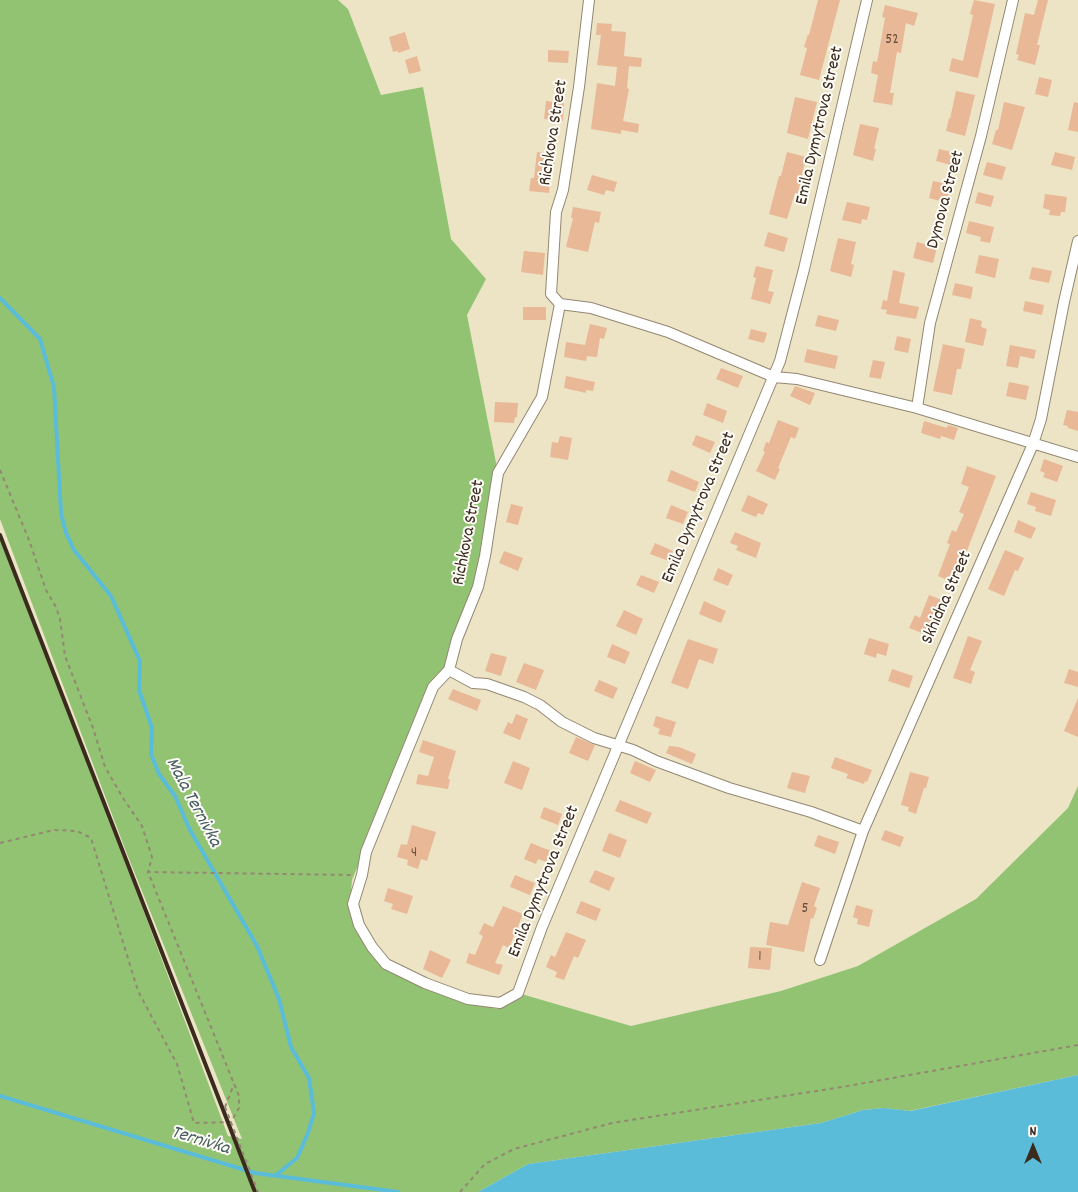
<!DOCTYPE html>
<style>
body{margin:0}
#map{position:relative;width:1078px;height:1192px;overflow:hidden;background:#ece4c5;font-family:Dekko,sans-serif}
canvas{display:block}
.north{position:absolute;left:1008px;top:1122px;width:50px;height:50px;-webkit-text-stroke:4px #fdfcf7;paint-order:stroke;rotate:0deg;font-size:14px;font-weight:700;line-height:20px;text-align:center;color:#3b2a1e}
.north::after{content:'';display:block;margin:auto;width:18px;height:22px;background:#3b2a1e;clip-path:polygon(50% 0,100% 100%,50% 72%,0 100%)}
</style>
<div id="map">
<canvas width="1078" height="1192"></canvas>
<div class="north">N</div>
</div>
<script>
const ctx = document.querySelector('canvas').getContext('2d');
ctx.lineJoin = 'round';
function fillPath(path, color) {
  ctx.fillStyle = color;
  ctx.fill(path, 'evenodd');
}
function shape(rows) {
  const path = new Path2D();
  for (const r of rows) {
    path.moveTo(r[0], r[1]);
    for (let i = 2; i < r.length; i += 2) path.lineTo(r[i], r[i + 1]);
  }
  return path;
}
function strokePath(path, color, width, dash) {
  ctx.strokeStyle = color;
  ctx.lineWidth = width;
  ctx.lineCap = dash ? 'butt' : 'round';
  ctx.setLineDash(dash || []);
  ctx.stroke(path);
}
function write(font, color, halo, rows, align = 'center') {
  ctx.font = font + ' Dekko,sans-serif';
  ctx.lineWidth = 4;
  ctx.setLineDash([]);
  ctx.textBaseline = 'middle';
  ctx.strokeStyle = halo;
  ctx.fillStyle = color;
  for (const [text, x, y, turn = 0] of rows) {
    ctx.save();
    ctx.translate(x, y);
    ctx.rotate((+turn || 0) * Math.PI / 180);
    ctx.textAlign = isNaN(turn) ? turn : align;
    if (halo) ctx.strokeText(text, 0, 0);
    ctx.fillText(text, 0, 0);
    ctx.restore();
  }
}
fillPath(shape([
 [0,0,338,0,348,9,381,95,423,87,451,239,486,279,467,315,498,473,475,588,447,666,431,685,352,880,350,904,385,967,468,1002,497,1009,514,1000,518,993,631,1026,781,991,858,966,976,899,1068,808,1078,786,1078,1075,909,1111,884,1108,863,1110,821,1123,528,1164,478,1192,0,1192,0,539,123,856,228,1136,242,1139,127,854,0,519]
]), '#91c373');
fillPath(shape([
 [1078,1075,1078,1192,478,1192,528,1164,821,1123,863,1110,884,1108,910,1111]
]), '#5bbcd9');
strokePath(shape([
 [0,298,40,339,54,387,61,513,66,533,74,550,111,596,140,661,139,690,152,728,151,754,159,774,175,796,190,830,257,946,279,999,291,1047,309,1078,314,1113,308,1133,297,1158,276,1175],
 [0,1096,255,1173,398,1192]
]), '#5bbcd9', 4);
fillPath(shape([
 [818,0,840,0,819,80,800,75,807,48,804,47,808,34,809,35],
 [974,0,995,4,978,78,949,71,952,58,963,61,973,15,970,14],
 [1038,0,1048,0,1037,45,1040,45,1035,65,1017,60,1019,55,1016,54,1025,13,1034,15],
 [885,5,918,13,914,26,906,23,901,53,897,52,890,93,894,93,892,105,873,102,878,75,871,73,873,61,877,62,885,18,882,17],
 [597,23,612,24,611,31,626,32,624,56,642,58,641,67,629,66,627,88,629,89,623,121,639,124,638,133,621,130,621,134,591,129,597,83,615,86,617,67,597,65,601,35,596,35],
 [405,32,410,49,398,53,398,51,393,52,389,37],
 [548,50,569,51,568,63,548,62],
 [417,56,421,71,409,74,405,60],
 [1039,77,1052,80,1048,97,1035,94],
 [956,91,975,95,965,136,946,131,949,118,950,119],
 [795,97,817,102,808,139,787,133],
 [546,101,564,103,563,121,544,119],
 [1004,102,1025,107,1012,150,992,144,996,130,998,130],
 [1074,102,1078,103,1078,132,1068,130],
 [860,124,879,128,874,149,876,149,873,161,853,155],
 [939,149,960,154,958,167,936,161],
 [537,152,555,154,554,166,552,166,549,193,529,191,531,178,534,178],
 [787,152,806,157,798,194,795,193,787,219,769,214,779,176,781,176],
 [1055,152,1075,157,1072,170,1051,165],
 [987,162,1006,167,1002,180,983,175],
 [592,175,617,182,614,192,606,190,604,195,587,190],
 [933,181,952,185,949,198,941,196,940,201,929,198],
 [978,192,994,196,991,207,975,203],
 [1045,194,1067,197,1065,212,1061,212,1060,216,1049,215,1050,210,1043,208],
 [847,202,870,207,867,220,862,219,861,224,842,220],
 [573,207,601,212,599,223,595,222,588,252,566,247,573,218,571,218],
 [969,221,994,227,990,243,980,241,981,237,966,233],
 [768,232,788,238,784,252,764,246],
 [838,238,856,242,851,264,854,265,851,277,830,271],
 [917,242,937,247,933,263,913,258],
 [524,251,545,253,543,275,521,272],
 [979,255,999,259,995,278,975,273],
 [756,266,773,270,768,291,774,292,770,304,751,299,756,278,753,277],
 [1032,267,1052,271,1049,283,1029,279],
 [893,270,905,273,899,303,919,307,916,319,886,314,887,310,881,309,883,300,887,301],
 [955,283,973,287,971,299,952,295],
 [1025,301,1044,305,1042,315,1023,311],
 [523,307,546,307,546,320,523,320],
 [818,315,839,320,836,331,815,326],
 [970,318,982,321,981,327,987,329,983,346,965,342],
 [590,324,607,328,604,339,600,338,597,357,587,356,586,361,564,357,566,342,585,345],
 [751,329,767,333,764,343,748,339],
 [897,336,911,339,908,353,894,350],
 [943,344,965,349,961,369,957,369,952,395,933,391],
 [1010,345,1036,350,1034,359,1020,356,1018,368,1006,366],
 [807,349,838,356,835,369,804,362],
 [873,360,885,362,881,379,869,377],
 [721,368,743,376,738,388,716,379],
 [566,376,595,382,593,391,586,390,586,393,564,388],
 [1009,382,1029,386,1026,400,1006,396],
 [795,386,815,393,810,405,790,396],
 [495,402,518,403,517,417,515,417,514,423,494,422],
 [707,403,727,411,723,423,703,415],
 [1067,410,1078,412,1078,431,1068,428,1068,426,1063,425],
 [778,420,799,428,795,439,791,437,778,468,780,469,775,480,756,471,765,452,763,451,766,442,769,443],
 [924,421,947,428,948,425,958,428,954,440,941,436,940,439,921,433],
 [696,435,715,442,710,453,692,445],
 [560,436,572,438,568,460,550,457,552,442,558,443],
 [1044,459,1063,466,1057,482,1043,477,1045,473,1040,471],
 [967,466,996,476,956,579,948,576,947,580,938,576,950,544,947,543,952,530,956,532,964,514,959,512,969,487,961,484],
 [671,470,699,482,695,492,667,481],
 [1031,492,1056,500,1051,516,1035,511,1036,507,1027,504],
 [748,495,768,504,763,515,758,513,756,517,741,511],
 [511,504,523,507,518,525,506,522],
 [671,505,688,512,683,524,666,518],
 [1018,520,1036,528,1031,539,1014,532],
 [735,532,761,543,756,558,736,550,738,546,730,543],
 [655,543,673,551,669,561,650,554],
 [1005,550,1024,558,1018,571,1015,570,1004,596,988,589],
 [504,551,523,558,518,571,499,563],
 [718,568,733,575,728,586,713,580],
 [641,575,659,582,654,593,636,585],
 [929,595,947,602,943,611,941,610,930,636,909,628,915,615,920,618],
 [704,601,726,611,721,623,699,614],
 [624,610,643,619,636,635,616,626],
 [968,636,982,641,970,670,975,672,971,684,953,678],
 [869,638,889,644,886,656,877,653,876,658,864,654],
 [688,639,718,649,713,664,699,659,688,689,671,683],
 [612,644,630,652,625,664,607,657],
 [491,653,507,657,501,676,485,671],
 [524,663,544,670,536,690,516,682],
 [892,669,913,676,909,688,888,681],
 [1069,669,1078,672,1078,687,1064,683],
 [599,680,618,688,613,699,594,691],
 [453,689,481,700,477,711,448,699],
 [1078,698,1078,737,1064,731],
 [516,714,528,719,520,740,503,733,508,722,512,724],
 [656,716,676,722,671,737,658,734,660,729,653,726],
 [576,737,595,745,588,761,569,753],
 [423,740,456,751,448,779,450,779,448,789,416,784,418,774,428,776,434,757,419,752],
 [669,746,679,747,696,754,692,764,666,753],
 [835,757,872,770,867,782,865,781,864,784,846,778,848,774,831,768],
 [513,761,530,768,522,790,504,783],
 [635,761,656,770,650,782,630,773],
 [792,772,810,776,805,793,787,788],
 [910,772,929,777,926,788,924,788,916,814,908,811,909,807,901,805],
 [620,800,652,813,647,824,615,811],
 [544,807,562,814,558,825,540,818],
 [412,825,436,832,427,861,421,859,418,869,407,865,408,860,397,857,401,844,407,845],
 [885,830,904,837,900,847,881,840],
 [609,833,627,840,620,858,602,851],
 [818,835,839,842,835,854,814,846],
 [531,843,551,851,546,862,538,859,536,864,524,859],
 [595,870,615,878,609,891,589,882],
 [515,875,535,883,530,895,510,887],
 [802,882,820,888,814,906,817,908,813,919,811,918,804,952,766,945,770,922,788,925],
 [388,888,413,896,407,914,391,909,393,904,384,901],
 [581,901,601,909,596,921,576,913],
 [856,905,873,910,869,927,857,924,858,919,853,917],
 [503,906,523,914,509,948,503,945,495,963,503,965,499,975,466,963,469,953,475,955,483,936,479,934,484,923,493,927],
 [566,932,586,940,578,958,574,956,564,980,555,977,557,972,546,967,551,955,555,957],
 [750,947,772,948,770,970,748,968],
 [430,950,451,960,442,978,423,969]
]), '#e9b897');
const minor = shape([
 [589,0,579,87,563,190,556,212,551,294,560,304,542,397,498,473,485,556,478,587,457,639,449,670,433,687,366,852,362,875,353,904,359,925,372,947,386,964,425,983,468,999,500,1003,518,993,542,927,780,361,804,269,867,0],
 [560,304,591,308,668,332,774,377,797,379,917,408,1078,457],
 [917,408,930,323,981,136,1013,0],
 [449,670,473,683,487,684,524,697,540,705,562,722,594,738,633,750,656,761,729,788,811,812,863,831],
 [820,960,863,831,1033,444,1041,419,1064,302,1078,241]
]);
strokePath(minor, '#948772', 12);
strokePath(shape([
 [0,470,29,540,46,590,56,607,60,619,65,656,93,728,105,767,123,798,142,826,152,857,148,872],
 [0,843,54,830,77,831,91,838,138,991,177,1064,194,1123,231,1122,239,1108,239,1096,148,872,352,875],
 [225,1107,234,1084],
 [460,1192,485,1164,514,1149,612,1123,842,1087,1078,1045]
]), '#948772', 2, [4, 4]);
strokePath(minor, '#fff', 10);
strokePath(shape([
 [0,535,255,1192]
]), '#3b2a1e', 4);
strokePath(shape([
 [225,1107,258,1192]
]), '#948772', 2, [4, 4]);
write('15px', '#664e3c', null, [
 ["52",892,41],
 ["4",414,854],
 ["5",805,910],
 ["1",760,958]
]);
write('18px', '#3b2a1e', '#fdfcf7', [
 ["Emila Dymytrova Street",821,126,-77],
 ["Richkova Street",555,133,-81],
 ["Dymova Street",947,200,-75],
 ["Emila Dymytrova Street",700,508,-67],
 ["Richkova Street",470,533,-79],
 ["Skhidna Street",948,598,-66],
 ["Emila Dymytrova Street",545,882,-68]
]);
write('italic 19px', '#465d5f', '#fdfcf7', [
 ["Mala Ternivka",192,803,62],
 ["Ternivka",200,1142,17]
]);
</script>
